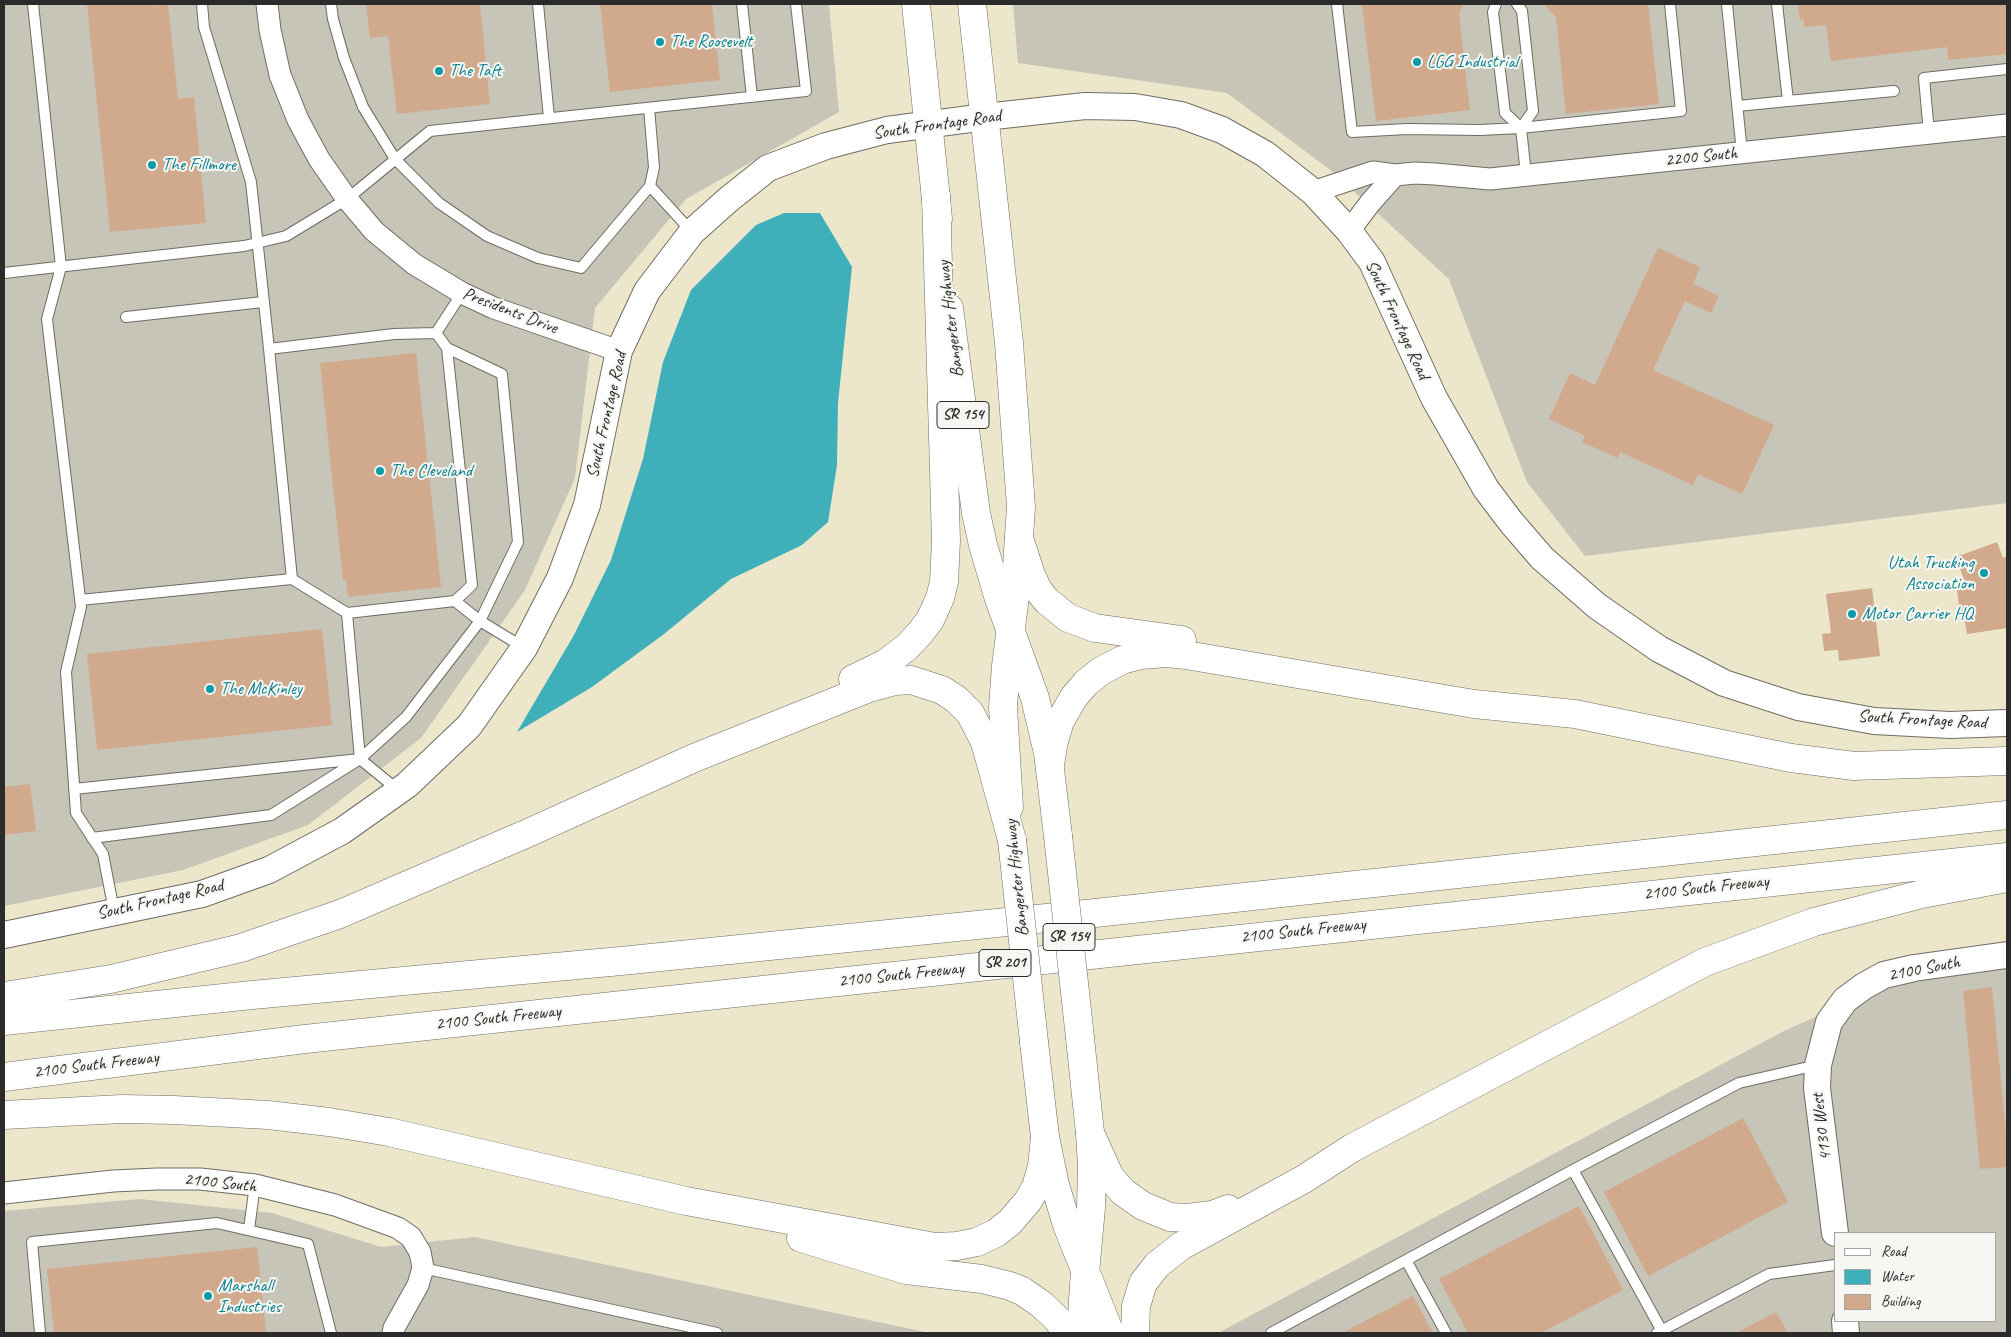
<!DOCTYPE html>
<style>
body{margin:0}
#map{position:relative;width:2011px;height:1337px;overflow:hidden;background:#ece6cb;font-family:Caveat,sans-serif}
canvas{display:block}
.frame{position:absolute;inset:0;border:5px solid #2b2b2b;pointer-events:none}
.legend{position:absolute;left:1834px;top:1232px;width:162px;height:90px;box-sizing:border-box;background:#f6f6f2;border:1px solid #a5a5a2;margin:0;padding:6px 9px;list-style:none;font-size:15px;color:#2b2b2b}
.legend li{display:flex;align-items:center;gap:10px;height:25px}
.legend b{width:25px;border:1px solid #a5a5a2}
</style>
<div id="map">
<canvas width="2011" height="1337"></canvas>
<div class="frame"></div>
<ul class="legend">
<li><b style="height:6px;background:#fff"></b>Road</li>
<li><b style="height:14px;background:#3fafba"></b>Water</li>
<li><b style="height:14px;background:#d1a98c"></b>Building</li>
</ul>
</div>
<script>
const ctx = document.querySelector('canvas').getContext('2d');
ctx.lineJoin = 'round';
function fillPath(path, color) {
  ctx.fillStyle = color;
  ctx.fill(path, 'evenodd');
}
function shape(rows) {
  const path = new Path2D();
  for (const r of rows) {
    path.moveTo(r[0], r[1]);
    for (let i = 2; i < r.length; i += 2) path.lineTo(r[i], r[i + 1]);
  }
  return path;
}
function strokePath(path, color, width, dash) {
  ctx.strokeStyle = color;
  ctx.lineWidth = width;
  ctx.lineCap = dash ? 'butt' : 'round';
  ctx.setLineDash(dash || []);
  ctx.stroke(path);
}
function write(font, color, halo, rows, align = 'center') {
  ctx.font = font + ' Caveat,sans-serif';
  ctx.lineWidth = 4;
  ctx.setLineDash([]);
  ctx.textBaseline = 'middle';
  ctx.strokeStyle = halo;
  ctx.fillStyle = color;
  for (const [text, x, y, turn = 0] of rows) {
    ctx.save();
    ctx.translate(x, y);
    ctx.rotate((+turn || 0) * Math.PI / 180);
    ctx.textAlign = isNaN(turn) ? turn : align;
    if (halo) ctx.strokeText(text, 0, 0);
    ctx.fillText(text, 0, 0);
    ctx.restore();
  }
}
fillPath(shape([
 [4,4,829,4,839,112,686,199,595,308,575,478,525,590,421,738,308,825,183,870,4,906],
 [1013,4,2007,4,2007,503,1585,556,1527,482,1449,279,1333,172,1227,93,1018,63],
 [2007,966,2007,1333,1218,1333,1784,1031,1894,982],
 [1835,1233,1995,1233,1995,1321,1835,1321],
 [140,1199,272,1213,381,1247,475,1237,930,1333,4,1333,4,1211]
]), '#c7c4b8');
fillPath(shape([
 [784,213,820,213,852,267,838,403,837,465,828,522,802,545,731,579,664,634,592,687,517,732,574,635,611,560,643,459,663,362,691,290,756,225]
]), '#3fafba');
fillPath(shape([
 [87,4,152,4,152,6,168,4,178,99,194,97,206,223,110,232],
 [366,4,480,4,490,104,397,114,388,36,370,38],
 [600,4,712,4,720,80,610,92],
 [1362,4,1464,4,1459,14,1470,110,1376,121],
 [1544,4,1648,4,1659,104,1566,114,1556,17],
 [1798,4,2007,4,2007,54,1948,60,1947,47,1831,61,1826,25,1804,27,1804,19,1800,20],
 [1658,248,1700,267,1693,284,1719,296,1711,313,1685,301,1653,370,1774,425,1742,494,1698,474,1693,485,1620,452,1618,458,1582,442,1585,436,1549,419,1570,373,1595,385],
 [416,353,441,587,348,597,346,579,343,580,320,363],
 [1997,542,2003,558,2007,556,2007,628,1967,634,1964,617,1960,617,1957,589,1967,588,1956,557],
 [1872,588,1880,656,1839,661,1838,650,1824,651,1822,634,1831,633,1826,594],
 [322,629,332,725,97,750,87,654],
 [30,784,36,831,4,835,4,787],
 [1992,987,2007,1145,2007,1167,1980,1169,1963,991],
 [1743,1118,1788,1202,1648,1276,1604,1192],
 [1579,1206,1623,1290,1541,1333,1468,1333,1439,1279],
 [257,1247,266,1333,54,1333,47,1269],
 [1413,1296,1433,1333,1342,1333],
 [1776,1312,1788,1333,1736,1333]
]), '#d1a98c');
const service = shape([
 [33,4,61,267,47,319,81,607,66,672,76,813,103,854,114,911],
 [202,4,204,27,251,182,269,349,394,334,436,333],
 [331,4,333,19,344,58,363,107,395,159,439,203,487,236,538,258,581,268,650,186,654,167,649,108],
 [538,4,549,118],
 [742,4,752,97],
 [1337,4,1352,132,1407,129,1480,130,1521,128],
 [1496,4,1493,12,1505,113,1521,128],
 [1517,4,1522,11,1533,111,1521,128],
 [1727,4,1742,153],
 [1777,4,1788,101,1894,91],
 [1738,106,1788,101],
 [1929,133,1924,78,2007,69],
 [1526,175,1521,128,1681,111,1670,4],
 [650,186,691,231],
 [4,273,244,246,286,236,347,199,430,131,806,91,796,4],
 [126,317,263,302],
 [447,348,472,585,455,601],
 [269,349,292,579,347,613,360,759],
 [80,600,292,579],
 [347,613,455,601,480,621,518,542,502,374,447,348,436,333,462,293],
 [74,789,360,759,398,790],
 [92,838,271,815,360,759,406,717,480,621,523,647],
 [1573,1170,1662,1331],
 [249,1229,255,1185],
 [1406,1260,1446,1333],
 [423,1268,717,1333],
 [40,1333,32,1242,217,1223,308,1244,331,1333],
 [1271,1333,1573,1170,1739,1083,1817,1065],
 [1657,1333,1769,1274,1835,1265]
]);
const minor = shape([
 [267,4,270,30,280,75,298,120,319,159,347,199,374,231,414,264,462,293,494,308,619,351],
 [1313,192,1373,172,1395,175,1415,173,1435,174,1490,179,2007,125],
 [1349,231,1370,203,1395,175],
 [4,1193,113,1181,157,1179,200,1179,255,1185,335,1205,398,1228,411,1237,420,1252,423,1268,418,1285,394,1328,393,1333]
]);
const tertiary = shape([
 [4,935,202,894,269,870,342,831,407,785,469,726,524,648,560,578,587,505,619,351,647,291,692,232,729,199,768,168,826,146,887,130,985,117,1085,106,1135,107,1181,115,1222,130,1265,154,1313,192,1349,231,1372,262,1434,398,1486,489,1511,522,1542,558,1597,606,1659,649,1724,683,1798,707,1874,721,1950,725,2007,723],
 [1835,1233,1817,1088,1818,1065,1829,1022,1845,1000,1864,986,1884,975,1914,968,2007,955],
 [1845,1321,1846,1333]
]);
const trunk = shape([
 [916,4,938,219],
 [972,4,1009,343,1021,507,1015,596,1006,666,1003,707,1009,807],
 [949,308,976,513,983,545,999,599,1035,698,1048,753,1058,836],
 [1080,1038,1090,1133,1092,1166,1091,1208,1084,1284,1081,1333],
 [1034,1042,1045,1137,1055,1185,1067,1225,1110,1333]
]);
const motorway = shape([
 [1019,538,1031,575,1038,590,1047,601,1068,618,1095,628,1182,640],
 [853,679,886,663,907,647,920,633,930,620,940,598,944,582,946,541,936,196],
 [1050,764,1054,741,1060,721,1074,697,1086,683,1101,671,1122,660,1141,655,1166,653,1186,655,1474,704,1575,714,1791,758,1854,766,2007,761],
 [4,996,111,979,241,948,340,914,528,833,694,758,869,688,895,681,911,680,942,690,956,699,970,713,985,742,1012,840],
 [4,1021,252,995,621,961,1086,914,2007,815],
 [4,1077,305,1039,2007,857],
 [4,1115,122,1109,174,1110,268,1115,329,1122,389,1132,686,1201,935,1247,957,1246,977,1242,996,1233,1010,1222,1028,1201,1036,1187,1042,1166,1045,1137],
 [1090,1133,1110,1177,1123,1192,1143,1206,1170,1217,1188,1218,1212,1215,1228,1209],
 [801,1238,906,1270,982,1279,1010,1286,1022,1291,1041,1304,1057,1319,1067,1333],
 [1135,1333,1136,1306,1143,1283,1157,1265,1181,1246,1304,1179,1352,1148,1705,962,1814,922,1922,894,2007,878]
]);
strokePath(service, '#6f6c63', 12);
strokePath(minor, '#6f6c63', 23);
strokePath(tertiary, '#6f6c63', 28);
strokePath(trunk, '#6f6c63', 29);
strokePath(motorway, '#6f6c63', 29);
strokePath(service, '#fff', 10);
strokePath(minor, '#fff', 21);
strokePath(tertiary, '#fff', 26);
strokePath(trunk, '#fff', 28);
strokePath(motorway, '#fff', 28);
const trunkBridge = shape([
 [1058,836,1080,1038],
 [1012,840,1034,1042]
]);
strokePath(trunkBridge, '#6f6c63', 29, []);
strokePath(trunkBridge, '#fff', 28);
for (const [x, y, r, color] of [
 [660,42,5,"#0f9aa8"],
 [1417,62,5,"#0f9aa8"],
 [439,71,5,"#0f9aa8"],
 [152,165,5,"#0f9aa8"],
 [380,471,5,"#0f9aa8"],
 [1984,573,5,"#0f9aa8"],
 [1852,614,5,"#0f9aa8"],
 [210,689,5,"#0f9aa8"],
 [208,1296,5,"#0f9aa8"]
]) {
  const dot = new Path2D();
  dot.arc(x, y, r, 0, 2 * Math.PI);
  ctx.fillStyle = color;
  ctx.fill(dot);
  strokePath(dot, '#f6f6f2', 2);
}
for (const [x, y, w] of [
 [963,415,52],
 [1069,937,52],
 [1005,963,52]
]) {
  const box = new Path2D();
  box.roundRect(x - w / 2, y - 13.5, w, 27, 4);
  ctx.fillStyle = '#f6f6f2';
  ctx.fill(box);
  strokePath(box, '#2b2b2b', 1);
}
write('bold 16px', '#2b2b2b', null, [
 ["SR 154",963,415],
 ["SR 154",1069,937],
 ["SR 201",1005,963]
]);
write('18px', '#0d838f', '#f6f6f2', [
 ["The Roosevelt",670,42],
 ["LGG Industrial",1427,62],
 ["The Taft",449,71],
 ["The Fillmore",162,165],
 ["The Cleveland",390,471],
 ["Utah Trucking",1974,563,"right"],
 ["Association",1974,584,"right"],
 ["Motor Carrier HQ",1862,614],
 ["The McKinley",220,689],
 ["Marshall",218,1286],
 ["Industries",218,1307]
], 'left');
write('18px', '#2b2b2b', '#f6f6f2', [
 ["South Frontage Road",937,125,-8],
 ["2200 South",1701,157,-6],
 ["Presidents Drive",510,311,21],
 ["Bangerter Highway",951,319,-97],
 ["South Frontage Road",1397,320,65],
 ["South Frontage Road",607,415,-77],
 ["South Frontage Road",1922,720,3],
 ["Bangerter Highway",1017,878,-96],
 ["2100 South Freeway",1706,888,-6],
 ["South Frontage Road",160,900,-13],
 ["2100 South Freeway",1303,931,-6],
 ["2100 South",1924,969,-11],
 ["2100 South Freeway",901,975,-6],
 ["2100 South Freeway",498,1018,-6],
 ["2100 South Freeway",96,1065,-7],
 ["4130 West",1822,1127,-97],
 ["2100 South",220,1183,6]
]);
</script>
